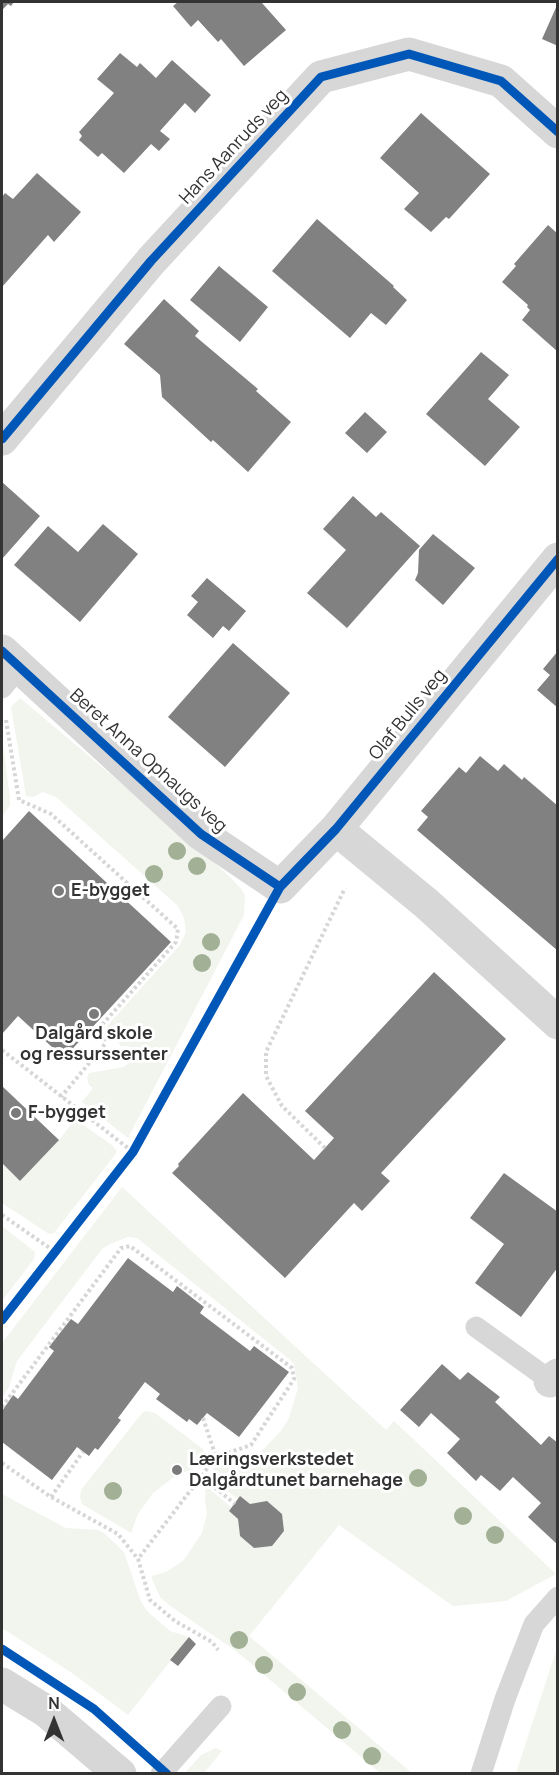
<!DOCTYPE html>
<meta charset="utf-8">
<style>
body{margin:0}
#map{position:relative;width:559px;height:1775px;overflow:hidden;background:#fff;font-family:Manrope,sans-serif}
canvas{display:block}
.frame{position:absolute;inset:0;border:3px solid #333;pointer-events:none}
.north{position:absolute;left:24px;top:1691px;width:60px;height:60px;-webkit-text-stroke:4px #fff;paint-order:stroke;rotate:0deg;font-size:16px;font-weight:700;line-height:24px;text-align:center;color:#333}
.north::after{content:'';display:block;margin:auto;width:21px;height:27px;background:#333;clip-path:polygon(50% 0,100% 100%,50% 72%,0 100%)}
</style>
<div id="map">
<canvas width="559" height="1775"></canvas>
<div class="frame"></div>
<div class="north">N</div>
</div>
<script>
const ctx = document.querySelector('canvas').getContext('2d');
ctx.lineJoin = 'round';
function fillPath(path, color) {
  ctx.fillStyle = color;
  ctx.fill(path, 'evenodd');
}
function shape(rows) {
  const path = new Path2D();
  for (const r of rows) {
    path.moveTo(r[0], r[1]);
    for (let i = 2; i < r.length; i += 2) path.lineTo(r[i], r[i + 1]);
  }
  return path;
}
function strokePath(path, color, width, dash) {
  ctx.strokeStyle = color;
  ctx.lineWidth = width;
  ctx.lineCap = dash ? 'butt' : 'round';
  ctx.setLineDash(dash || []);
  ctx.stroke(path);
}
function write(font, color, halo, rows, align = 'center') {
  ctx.font = font + ' Manrope,sans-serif';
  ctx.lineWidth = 6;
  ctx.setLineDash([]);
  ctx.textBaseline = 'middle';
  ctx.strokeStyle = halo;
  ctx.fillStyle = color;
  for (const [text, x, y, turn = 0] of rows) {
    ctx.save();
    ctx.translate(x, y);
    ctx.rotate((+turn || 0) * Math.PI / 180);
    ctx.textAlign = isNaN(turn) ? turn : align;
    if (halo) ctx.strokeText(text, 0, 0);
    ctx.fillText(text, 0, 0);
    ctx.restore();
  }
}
fillPath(shape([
 [20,698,184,836,231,878,242,890,245,896,244,915,128,1138,82,1102,93,1088,89,1085,87,1078,89,1073,124,1067,134,1059,135,1054,133,1049,128,1046,121,1046,107,1026,180,945,186,932,184,918,178,906,56,797,43,792,33,797,26,796,11,707],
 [2,737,10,798,10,805,2,817],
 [75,1119,113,1146,117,1152,54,1233,49,1234,2,1203,2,1163,20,1180,59,1140],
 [122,1187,386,1430,394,1421,556,1574,506,1601,453,1606,339,1525,249,1636,412,1773,380,1773,236,1651,169,1605,160,1597,152,1579,152,1576,166,1572,183,1561,202,1533,207,1514,205,1499,206,1486,231,1507,229,1511,238,1519,240,1536,254,1548,284,1531,282,1514,268,1502,250,1504,238,1499,208,1477,218,1462,234,1458,248,1459,257,1456,281,1431,289,1418,298,1388,294,1364,289,1359,137,1238,128,1237,110,1244,102,1249,17,1361,9,1387,2,1398,2,1343],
 [2,1226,35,1252,34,1259,2,1301],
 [146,1411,155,1413,203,1449,206,1460,197,1467,175,1476,153,1493,138,1514,131,1533,82,1504,80,1497,81,1490,142,1413],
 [2,1494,66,1528,98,1530,104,1533,124,1552,141,1602,148,1612,170,1631,189,1637,128,1715,72,1673,2,1628],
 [557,1648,557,1773,516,1773],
 [216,1748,222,1751,204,1773,185,1773,201,1755]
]), '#f1f5ed');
fillPath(shape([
 [2,2,14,2,11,6,8,4,2,10],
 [178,2,264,2,262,3,286,30,244,66,221,39,218,42,198,20,191,27,173,6],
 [558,3,558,46,542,39],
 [120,53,137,67,140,63,156,78,172,60,211,95,195,113,185,103,160,131,170,139,159,151,151,144,124,173,102,153,98,157,79,140,82,136,79,132,114,93,97,79],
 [421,113,490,174,449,219,446,217,431,232,404,209,419,193,380,158],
 [37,173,81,212,54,242,48,235,2,287,2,197,5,193,13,199],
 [317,219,394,286,393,287,407,300,386,325,371,313,350,338,272,271],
 [548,225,558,234,558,352,522,320,530,310,527,307,528,305,502,282,516,266,514,264],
 [219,266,268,307,240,342,190,300],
 [164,299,199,331,195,336,258,389,256,391,291,422,248,472,213,440,211,442,162,397,160,375,124,344],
 [481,352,509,375,488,399,520,427,485,466,426,414],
 [365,412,387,432,367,453,345,433],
 [2,482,40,516,2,559],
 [353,496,376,517,381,512,420,546,347,628,307,593,346,550,323,529],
 [103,524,138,554,80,622,14,565,48,526,78,552],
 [433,534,475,568,443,605,415,580,418,573,419,550],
 [207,578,246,611,229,631,223,626,213,638,187,615,198,602,191,596],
 [233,643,290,693,225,767,168,717],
 [558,651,558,708,537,690,550,675,543,669],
 [480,756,498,771,504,764,522,780,524,777,558,806,558,951,417,830,428,817,421,811,459,767,466,773],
 [29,811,171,942,64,1058,18,1016,2,1034,2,841],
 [434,972,506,1039,381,1173,390,1181,362,1211,354,1203,285,1278,172,1173,179,1166,178,1164,243,1093,314,1160,334,1138,305,1111],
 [2,1086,59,1140,20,1181,2,1163],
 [504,1173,558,1212,558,1267,521,1317,475,1283,504,1244,470,1218],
 [128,1258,173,1292,177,1286,204,1307,200,1313,250,1351,254,1346,289,1372,239,1437,207,1413,197,1425,189,1419,187,1422,156,1399,160,1394,145,1382,118,1418,121,1420,98,1450,95,1448,89,1456,77,1447,52,1480,2,1442,2,1411,13,1395,18,1399,54,1351,49,1347,71,1319,78,1324],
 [442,1364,460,1380,468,1372,500,1397,495,1402,541,1445,549,1436,558,1443,558,1545,528,1517,541,1503,513,1477,500,1491,481,1475,476,1481,447,1453,460,1439,431,1413,419,1427,400,1410],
 [240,1496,250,1504,267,1501,282,1514,284,1531,272,1546,254,1548,240,1536,238,1519,229,1511],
 [189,1637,196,1644,178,1666,170,1660]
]), '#818181');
strokePath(shape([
 [6,720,19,800,51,814,178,929,176,942,101,1026,105,1044,61,1097],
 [2,1050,133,1152],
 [325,1148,282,1106,266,1076,266,1052,345,888],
 [2,1215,54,1251],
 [2,1407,121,1248,130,1246,292,1368,294,1379,251,1445,216,1457,138,1559],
 [203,1418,216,1457],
 [2,1463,51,1497,118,1534,138,1559,150,1600,175,1621,212,1642,218,1650],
 [201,1476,235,1504],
 [51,1497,83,1452]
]), '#d6d6d6', 4, [3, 3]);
strokePath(shape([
 [2,688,19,667],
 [476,1327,558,1386],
 [161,1774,221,1706],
 [481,1774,505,1699,534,1624,558,1597]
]), '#d7d7d7', 21);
strokePath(shape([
 [2,439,151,261,321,77,409,54,501,81,558,132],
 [2,651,201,834,280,887,336,829,558,559],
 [336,829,427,904,558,1023],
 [550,1381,558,1375],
 [2,1684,46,1711,120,1774]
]), '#d7d7d7', 33);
strokePath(shape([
 [2,439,151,261,321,77,409,54,501,81,558,132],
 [2,651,201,834,280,887],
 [2,1320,133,1152,280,887,336,829,558,559],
 [2,1649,94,1709,167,1774]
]), '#0057b8', 9);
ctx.fillStyle = '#a2b095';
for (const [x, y] of [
 [177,851],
 [197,866],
 [154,874],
 [211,942],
 [202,963],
 [418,1478],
 [113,1491],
 [463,1516],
 [495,1535],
 [239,1640],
 [264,1665],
 [297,1692],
 [342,1730],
 [372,1756]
]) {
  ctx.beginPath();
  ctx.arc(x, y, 9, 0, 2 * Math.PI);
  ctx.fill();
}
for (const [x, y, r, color] of [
 [59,891,6,"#7a7a7a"],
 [94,1014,6,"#7a7a7a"],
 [16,1113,6,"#7a7a7a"],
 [177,1470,6,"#7a7a7a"]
]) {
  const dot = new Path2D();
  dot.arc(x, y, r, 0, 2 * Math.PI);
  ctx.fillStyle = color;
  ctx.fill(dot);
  strokePath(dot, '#fff', 2);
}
write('18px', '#333', '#fff', [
 ["Hans Aanruds veg",234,147,-47],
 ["Olaf Bulls veg",408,715,-51],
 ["Beret Anna Ophaugs veg",148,761,42]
]);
write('bold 18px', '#333', '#fff', [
 ["E-bygget",71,891],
 ["Dalgård skole",94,1034,"center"],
 ["og ressurssenter",94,1055,"center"],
 ["F-bygget",28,1113],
 ["Læringsverkstedet",189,1460],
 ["Dalgårdtunet barnehage",189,1481]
], 'left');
</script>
